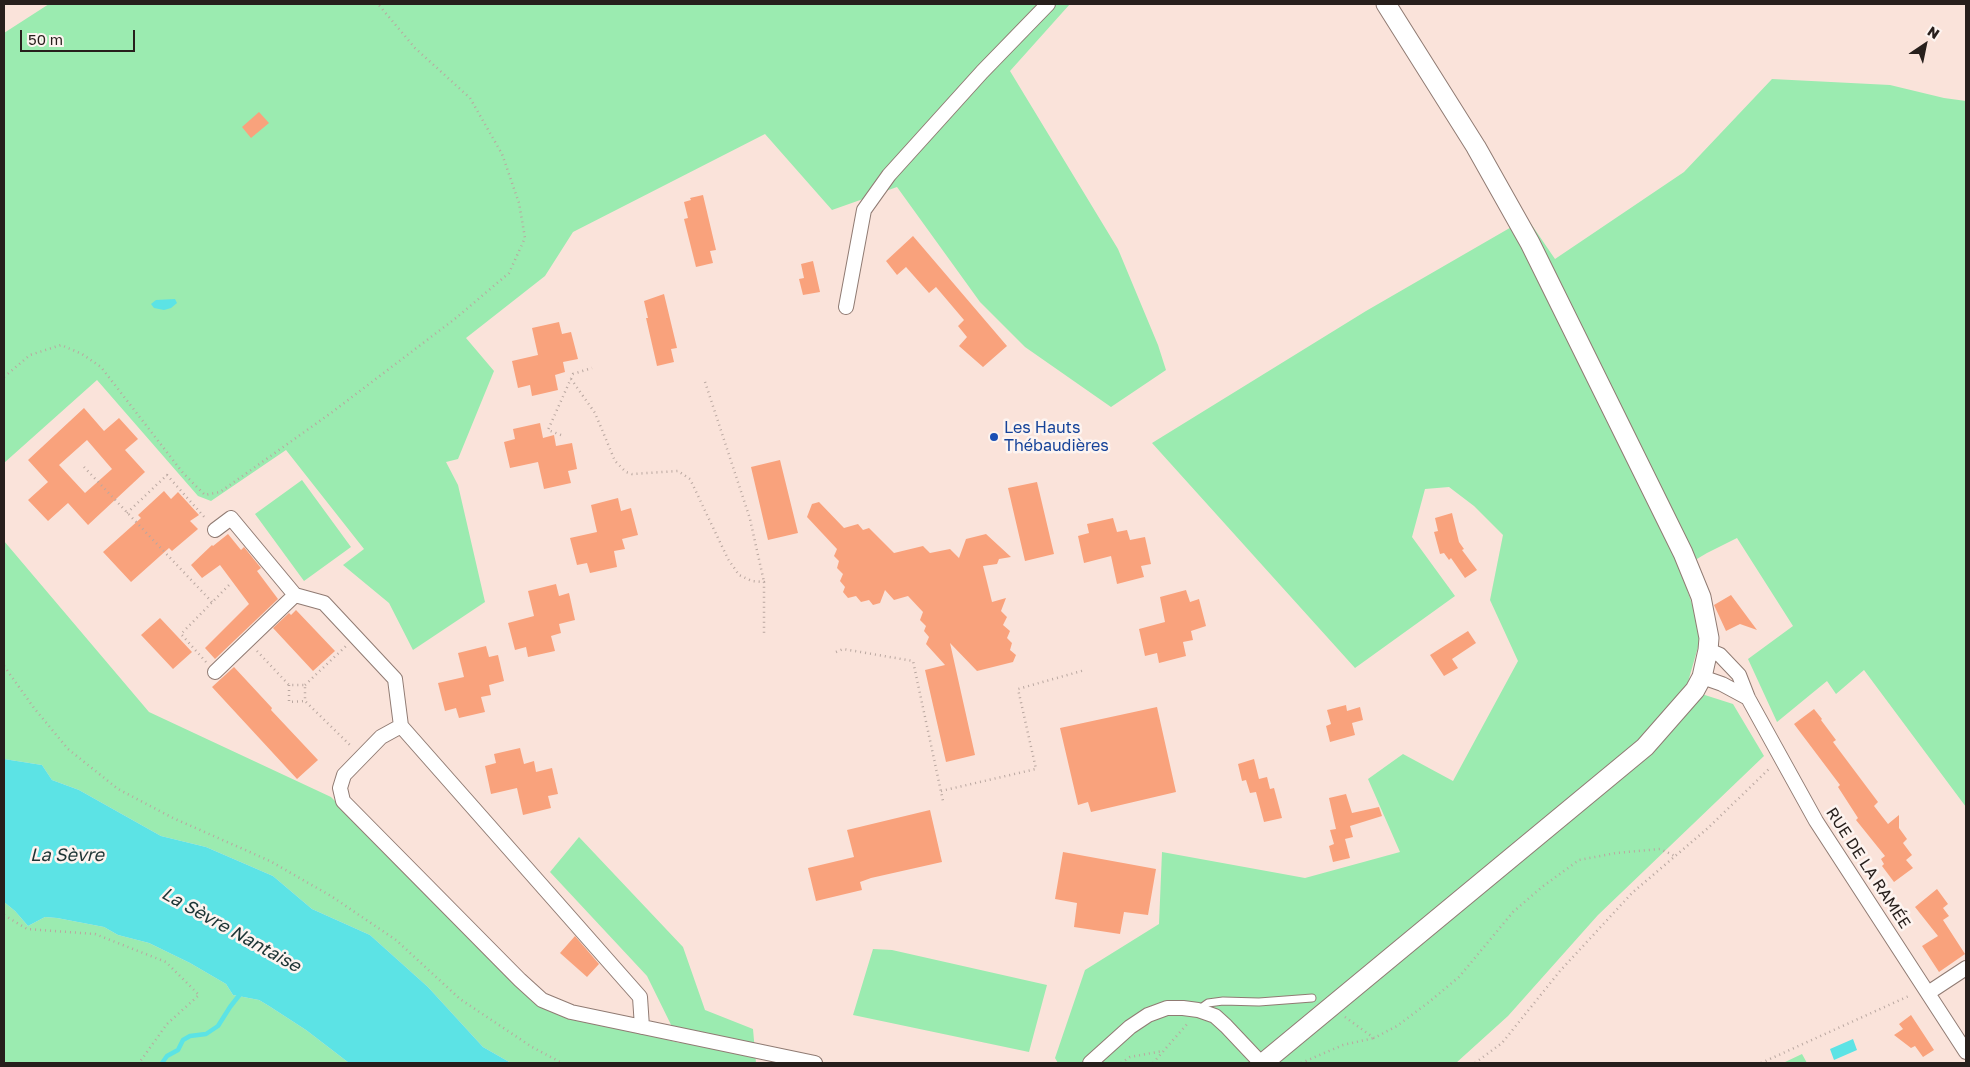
<!DOCTYPE html>
<meta charset="utf-8">
<style>
body{margin:0}
#map{position:relative;width:1970px;height:1067px;overflow:hidden;background:#fae3da;font-family:"Golos Text",sans-serif}
canvas{display:block}
.frame{position:absolute;inset:0;border:5px solid #271f1c;pointer-events:none}
.north{position:absolute;left:1900px;top:20px;width:50px;height:50px;-webkit-text-stroke:4px #fdf4f0;paint-order:stroke;rotate:34deg;font-size:14px;font-weight:700;line-height:20px;text-align:center;color:#271f1c}
.north::after{content:'';display:block;margin:auto;width:18px;height:22px;background:#271f1c;clip-path:polygon(50% 0,100% 100%,50% 72%,0 100%)}
.scale{position:absolute;left:20px;top:30px;width:115px;height:22px;box-sizing:border-box;border:2px solid #271f1c;border-top:0;padding-left:6px;font-size:15px;line-height:18px;white-space:nowrap;color:#271f1c;-webkit-text-stroke:4px #fdf4f0;paint-order:stroke}
</style>
<div id="map">
<canvas width="1970" height="1067"></canvas>
<div class="frame"></div>
<div class="north">N</div>
<div class="scale">50 m</div>
</div>
<script>
const ctx = document.querySelector('canvas').getContext('2d');
ctx.lineJoin = 'round';
function fillPath(path, color) {
  ctx.fillStyle = color;
  ctx.fill(path, 'evenodd');
}
function shape(rows) {
  const path = new Path2D();
  for (const r of rows) {
    path.moveTo(r[0], r[1]);
    for (let i = 2; i < r.length; i += 2) path.lineTo(r[i], r[i + 1]);
  }
  return path;
}
function strokePath(path, color, width, dash) {
  ctx.strokeStyle = color;
  ctx.lineWidth = width;
  ctx.lineCap = dash ? 'butt' : 'round';
  ctx.setLineDash(dash || []);
  ctx.stroke(path);
}
function write(font, color, halo, rows, align = 'center') {
  ctx.font = font + ' "Golos Text",sans-serif';
  ctx.lineWidth = 5;
  ctx.setLineDash([]);
  ctx.textBaseline = 'middle';
  ctx.strokeStyle = halo;
  ctx.fillStyle = color;
  for (const [text, x, y, turn = 0] of rows) {
    ctx.save();
    ctx.translate(x, y);
    ctx.rotate((+turn || 0) * Math.PI / 180);
    ctx.textAlign = isNaN(turn) ? turn : align;
    if (halo) ctx.strokeText(text, 0, 0);
    ctx.fillText(text, 0, 0);
    ctx.restore();
  }
}
fillPath(shape([
 [49,4,1070,4,1010,71,1118,249,1158,345,1166,370,1111,407,1025,347,980,302,897,187,832,210,765,134,573,232,545,276,466,338,494,371,458,459,446,462,458,485,485,602,413,650,389,603,343,565,364,549,286,450,211,501,198,496,97,380,4,463,4,33],
 [1772,79,1890,85,1944,98,1966,101,1966,807,1864,670,1836,694,1827,681,1777,722,1748,659,1793,626,1737,538,1707,553,1680,569,1702,633,1686,689,1733,704,1764,756,1598,915,1508,1016,1456,1063,1058,1063,1055,1058,1085,970,1159,924,1162,852,1305,878,1400,852,1368,779,1403,754,1453,781,1518,661,1490,600,1503,535,1474,506,1449,487,1425,489,1412,537,1455,596,1355,668,1152,443,1366,311,1527,218,1555,259,1684,172],
 [302,480,351,547,304,581,255,514],
 [4,541,149,712,331,797,542,1008,680,1043,647,976,550,872,579,837,683,947,705,1010,753,1029,756,1063,511,1063,483,1047,428,987,370,935,312,909,273,876,206,847,161,836,79,790,52,780,42,765,4,759],
 [4,902,15,911,28,926,45,917,57,918,104,927,118,935,149,943,190,963,226,984,233,995,259,1000,269,1006,306,1030,349,1063,4,1063],
 [873,949,892,950,1047,985,1029,1052,853,1015],
 [1802,1054,1807,1063,1783,1063]
]), '#9bebb0');
fillPath(shape([
 [175,299,177,303,171,308,164,310,154,308,151,304,156,300],
 [4,759,42,765,52,780,79,790,161,836,206,847,273,876,312,909,370,935,428,987,483,1047,511,1063,349,1063,306,1030,269,1006,259,1000,233,995,226,984,190,963,149,943,118,935,104,927,57,918,45,917,28,926,15,911,4,902],
 [1853,1039,1857,1050,1834,1060,1830,1049]
]), '#5ce3e5');
strokePath(shape([
 [162,1063,167,1056,178,1050,183,1040,190,1036,206,1034,218,1026,230,1007,241,993]
]), '#5ce3e5', 4.5);
fillPath(shape([
 [259,112,269,123,251,138,242,127],
 [703,195,716,250,710,251,713,263,696,267,684,219,688,218,684,202,691,200,690,198],
 [913,236,1007,346,983,367,959,346,967,337,958,326,964,320,936,287,929,293,906,267,897,275,886,261],
 [813,261,820,292,803,295,799,279,804,278,801,264],
 [664,294,677,348,671,349,674,362,657,366,646,318,648,318,644,301],
 [559,322,562,334,571,332,578,359,563,362,565,372,555,375,558,390,532,396,530,385,518,388,512,361,538,355,532,328],
 [84,408,104,431,119,418,138,439,125,450,145,472,88,525,68,503,48,521,28,500,48,482,28,460],
 [87,440,112,469,85,493,59,465],
 [540,423,543,438,554,435,556,446,572,443,577,469,568,471,571,483,544,489,538,462,510,468,504,442,515,439,513,429],
 [780,460,798,533,768,540,751,467],
 [1037,482,1054,554,1025,561,1008,488],
 [164,491,171,499,178,492,199,515,190,521,198,529,172,551,169,548,131,582,103,552,141,518,138,515],
 [618,498,621,511,631,508,638,535,622,539,625,549,614,551,617,567,590,573,587,563,577,565,570,538,597,532,591,505],
 [819,502,844,528,858,524,863,530,869,528,894,553,923,546,930,553,950,549,959,558,966,539,986,534,1011,557,999,559,997,564,983,566,992,602,1006,598,1001,611,1007,617,1003,625,1010,631,1007,638,1012,643,1010,650,1016,655,1013,662,977,671,950,643,975,755,946,762,925,670,945,665,926,644,929,637,924,631,926,626,920,620,923,612,908,596,894,600,885,590,880,603,873,605,869,600,861,602,856,596,848,598,843,592,845,587,840,581,843,574,837,568,839,561,834,556,837,549,807,517,812,504],
 [1452,513,1459,542,1464,549,1462,550,1477,570,1465,578,1451,558,1449,560,1444,553,1440,554,1434,532,1438,531,1435,518],
 [1113,518,1117,532,1127,530,1130,540,1145,537,1151,564,1141,566,1144,577,1117,584,1111,556,1084,563,1078,536,1089,533,1087,524],
 [228,534,241,550,244,547,261,568,257,571,278,599,215,659,205,648,249,604,220,565,202,578,191,565,212,545,213,546],
 [556,584,559,596,569,593,575,620,559,624,561,633,551,636,555,651,528,657,526,647,515,650,508,623,534,616,528,591],
 [1186,590,1190,602,1199,599,1206,626,1191,631,1193,640,1183,642,1186,656,1159,663,1157,653,1145,656,1139,629,1165,622,1160,597],
 [1731,595,1757,630,1740,624,1726,631,1714,605],
 [296,610,335,651,313,671,273,628,289,613,291,615],
 [160,618,192,652,173,669,141,635],
 [1468,631,1476,643,1452,659,1458,668,1444,676,1430,655],
 [486,646,489,657,498,655,504,681,489,685,491,695,481,697,485,712,459,718,456,708,445,711,438,683,464,677,458,653],
 [234,667,272,708,271,710,318,760,297,779,212,687],
 [1346,705,1347,711,1360,707,1363,720,1352,723,1355,735,1330,742,1326,726,1331,724,1327,710],
 [1157,707,1176,792,1091,812,1088,802,1078,805,1060,728],
 [1814,709,1822,719,1821,720,1836,740,1833,742,1878,802,1874,806,1888,824,1899,815,1899,828,1907,839,1903,843,1912,855,1906,860,1913,868,1894,882,1882,866,1884,864,1881,859,1885,856,1856,820,1858,818,1838,787,1840,785,1794,724],
 [520,748,524,764,534,761,536,772,552,768,558,794,548,796,551,808,523,815,517,788,491,794,485,766,496,763,494,754],
 [1254,759,1259,779,1267,777,1270,789,1274,788,1282,818,1264,822,1256,792,1250,793,1246,780,1242,781,1238,764],
 [1346,794,1352,813,1379,807,1382,816,1350,826,1353,837,1345,839,1350,858,1333,862,1329,846,1334,844,1330,830,1336,829,1329,798],
 [930,810,942,862,871,878,860,882,862,890,816,901,808,868,854,857,847,830],
 [1063,852,1156,869,1148,915,1124,912,1120,934,1074,927,1077,903,1055,899],
 [1937,889,1948,904,1943,908,1949,916,1943,920,1965,954,1939,972,1922,946,1938,936,1915,907],
 [575,936,599,964,587,977,560,953],
 [1911,1015,1934,1050,1923,1057,1915,1046,1911,1048,1894,1035,1903,1029,1899,1024]
]), '#f9a27c');
const lane = shape([
 [1198,1010,1208,1003,1223,1001,1259,1002,1312,998]
]);
const street = shape([
 [846,307,864,210,889,175,982,72,1048,4],
 [215,530,231,518,295,595],
 [1708,650,1720,655,1739,675,1748,698,1816,821,1966,1052],
 [215,672,295,595,324,603,395,679,401,726,381,737,344,775,340,788,343,801,520,980,542,1000,571,1012,815,1063],
 [1702,677,1722,684,1748,698],
 [401,726,640,997,642,1027],
 [1928,993,1966,968],
 [1090,1063,1130,1027,1148,1015,1167,1008,1183,1008,1198,1010,1215,1016,1226,1026,1261,1063]
]);
const secondary = shape([
 [1263,1063,1645,747,1695,690,1702,677,1708,650,1709,638,1701,597,1683,553,1530,243,1476,147,1386,4]
]);
strokePath(lane, '#907b73', 9);
strokePath(street, '#907b73', 16);
strokePath(secondary, '#907b73', 21);
strokePath(shape([
 [4,377,30,355,61,345,82,354,101,367,183,473,205,495,220,492,331,413,456,318,509,273,525,238,519,203,502,154,470,98,415,48,378,4],
 [571,379,595,413,615,461,626,472,632,474,678,471,690,479,728,559,739,575,752,581,764,582,764,636],
 [705,382,750,519,764,582],
 [561,435,548,430,573,374,592,368],
 [84,467,212,602],
 [127,513,167,475,206,519],
 [257,651,289,685,305,685,305,701,352,747],
 [836,652,843,649,913,661,943,801],
 [206,662,181,634,230,584],
 [4,666,34,708,68,749,118,789,173,818,270,861,331,896,396,940,460,999,532,1047,562,1063],
 [289,685,289,702,305,701],
 [305,685,346,646],
 [941,791,1036,769,1018,689,1085,670],
 [4,915,27,929,95,934,166,962,199,995,167,1024,139,1063],
 [1345,1017,1374,1038,1397,1026,1429,1002,1459,977,1513,912,1542,887,1579,860,1616,853,1660,849,1675,856],
 [1121,1063,1130,1057,1163,1051],
 [1153,1063,1188,1023],
 [1301,1063,1343,1045,1374,1038],
 [1475,1063,1502,1043,1560,971,1632,893,1708,828,1771,767],
 [1761,1063,1911,995]
]), '#b9a7a0', 2.5, [1, 4]);
strokePath(lane, '#fff', 7);
strokePath(street, '#fff', 14);
strokePath(secondary, '#fff', 19);
for (const [x, y, r, color] of [
 [994,437,5,"#1a4fb4"]
]) {
  const dot = new Path2D();
  dot.arc(x, y, r, 0, 2 * Math.PI);
  ctx.fillStyle = color;
  ctx.fill(dot);
  strokePath(dot, '#fdf4f0', 2);
}
write('16px', '#164399', '#fdf4f0', [
 ["Les Hauts",1004,428],
 ["Thébaudières",1004,446]
], 'left');
write('16px', '#271f1c', '#fdf4f0', [
 ["RUE DE LA RAMÉE",1868,868,57]
]);
write('italic 18px', '#1e3535', '#fdf4f0', [
 ["La Sèvre",67,855],
 ["La Sèvre Nantaise",231,930,29]
]);
</script>
